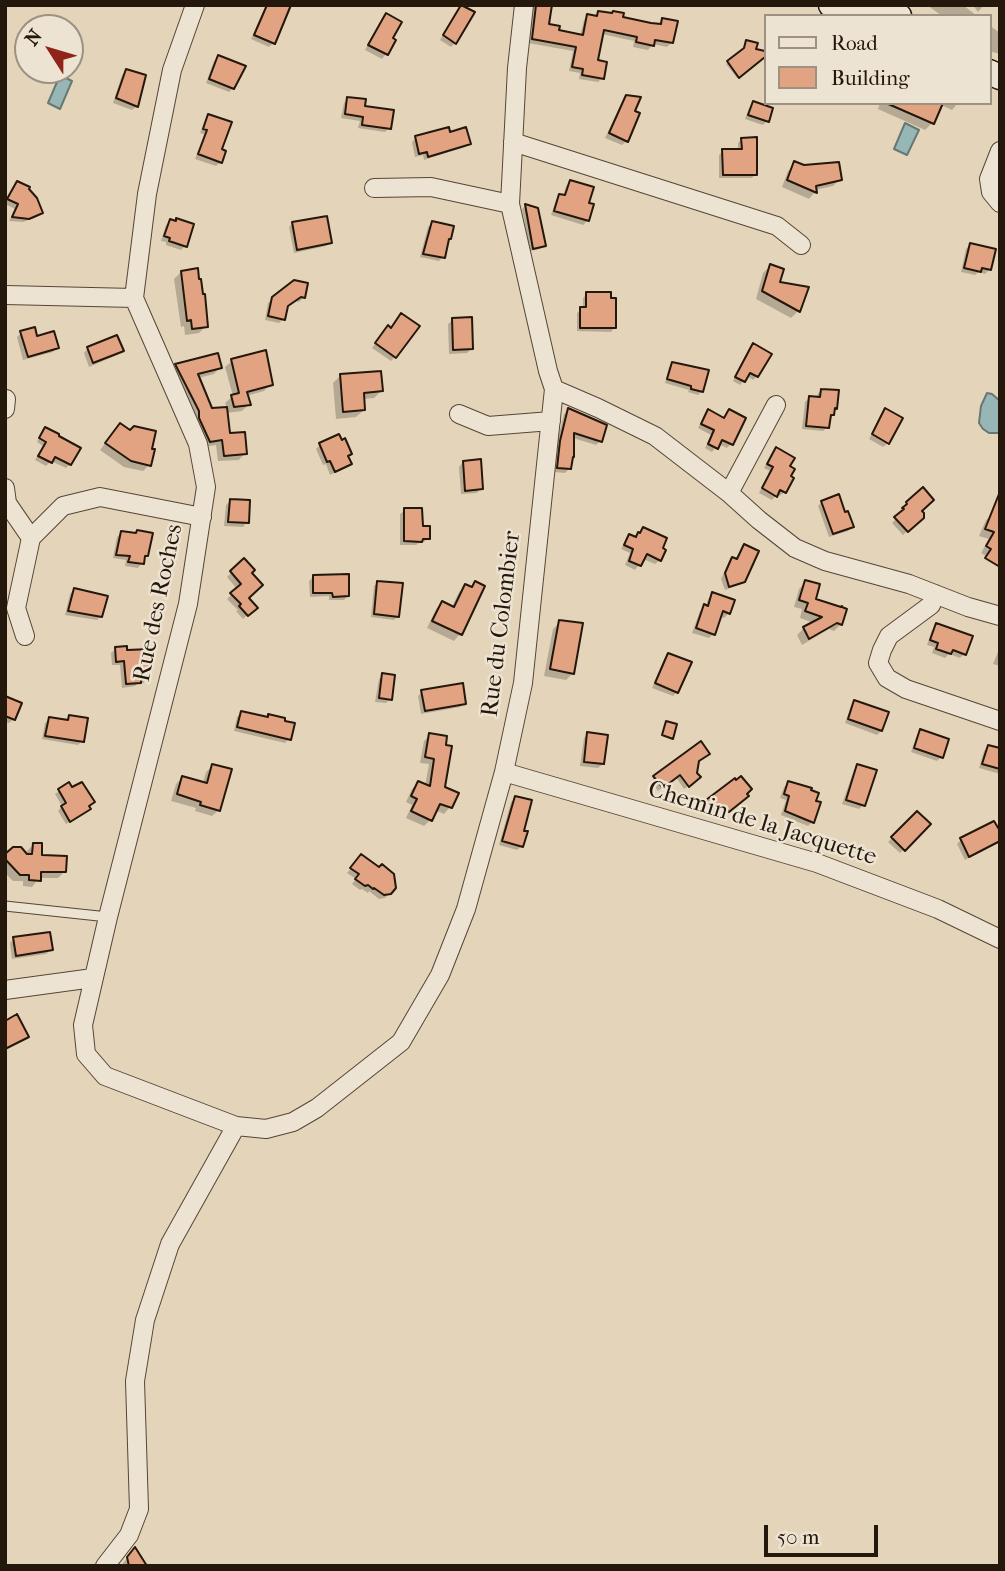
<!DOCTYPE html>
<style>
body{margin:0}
#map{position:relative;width:1005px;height:1571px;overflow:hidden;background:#e4d4b9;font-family:"IM FELL French Canon",serif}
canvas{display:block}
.frame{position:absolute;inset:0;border:7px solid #24170b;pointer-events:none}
.legend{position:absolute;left:764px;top:14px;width:228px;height:91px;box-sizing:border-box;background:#ede3d2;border:2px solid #9d9182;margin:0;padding:9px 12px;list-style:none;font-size:21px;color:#24170b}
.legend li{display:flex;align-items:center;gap:14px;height:35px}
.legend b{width:35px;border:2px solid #9d9182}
.north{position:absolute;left:14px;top:14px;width:70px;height:70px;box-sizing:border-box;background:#ede3d2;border:2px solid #9d9182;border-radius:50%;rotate:307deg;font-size:19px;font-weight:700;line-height:28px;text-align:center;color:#24170b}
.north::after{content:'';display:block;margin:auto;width:24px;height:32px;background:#8f2418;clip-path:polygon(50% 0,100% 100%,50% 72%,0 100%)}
.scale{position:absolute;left:764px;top:1525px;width:114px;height:32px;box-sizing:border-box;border:4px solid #24170b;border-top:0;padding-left:9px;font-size:21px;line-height:24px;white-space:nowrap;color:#24170b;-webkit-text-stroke:5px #ede3d2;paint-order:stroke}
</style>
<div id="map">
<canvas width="1005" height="1571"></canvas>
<div class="frame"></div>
<ul class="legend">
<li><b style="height:9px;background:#ede3d2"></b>Road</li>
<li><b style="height:19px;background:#e2a383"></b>Building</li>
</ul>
<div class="north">N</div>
<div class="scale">50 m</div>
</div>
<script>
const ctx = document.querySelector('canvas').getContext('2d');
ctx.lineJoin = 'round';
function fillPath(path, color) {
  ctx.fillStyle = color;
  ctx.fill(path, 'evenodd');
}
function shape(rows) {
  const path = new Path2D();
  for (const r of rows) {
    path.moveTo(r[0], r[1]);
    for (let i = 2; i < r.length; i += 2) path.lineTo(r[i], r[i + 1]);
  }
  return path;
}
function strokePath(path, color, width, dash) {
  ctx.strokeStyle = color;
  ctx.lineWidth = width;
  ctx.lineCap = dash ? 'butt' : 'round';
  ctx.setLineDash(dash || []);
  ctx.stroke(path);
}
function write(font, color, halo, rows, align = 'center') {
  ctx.font = font + ' "IM FELL French Canon",serif';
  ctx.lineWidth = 5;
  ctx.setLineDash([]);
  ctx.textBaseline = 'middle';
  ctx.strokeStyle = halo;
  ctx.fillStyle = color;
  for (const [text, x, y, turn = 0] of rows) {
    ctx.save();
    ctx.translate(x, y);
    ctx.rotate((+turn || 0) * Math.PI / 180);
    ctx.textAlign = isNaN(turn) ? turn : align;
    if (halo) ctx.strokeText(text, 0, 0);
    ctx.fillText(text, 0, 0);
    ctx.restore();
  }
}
const water = shape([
 [60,75,72,81,60,109,48,103,60,75],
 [905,123,919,130,907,155,894,149,905,123],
 [987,393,992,394,1000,401,1000,432,997,433,989,433,983,429,979,423,981,406,987,393]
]);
fillPath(water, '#97b7b7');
strokePath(water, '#697772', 2);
fillPath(shape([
 [266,5,281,5,273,43,269,47,251,39],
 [533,5,550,5,547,26,557,32,580,36,584,20,588,16,594,17,599,12,658,25,662,19,672,42,667,47,653,44,648,50,633,47,634,41,602,34,596,61,602,78,598,82,579,79,580,73,569,71,573,51,528,43],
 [927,5,963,5,977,16,942,16],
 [973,5,984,5,978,12],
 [462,6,455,43,451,47,440,40,457,11],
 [386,15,391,39,394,40,386,54,382,59,365,50,382,20],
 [989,25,1000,33,1000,54,989,51],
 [747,42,754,50,765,53,765,55,737,78,726,64,743,51],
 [218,57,233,88,229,92,206,83,214,61],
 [127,71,137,106,132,110,113,103,122,75],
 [627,97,633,112,627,141,622,145,605,138,622,102],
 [348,99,363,108,389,128,385,132,358,128,360,121,341,118,344,103],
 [753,103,767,121,763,125,745,119,749,108],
 [880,103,917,103,932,123,925,130,878,109],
 [939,103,958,103,952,110,939,104],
 [209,116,220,150,221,162,216,166,195,159,204,134,200,133,205,120],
 [449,134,469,143,465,147,424,160,423,155,415,157,412,142,416,138],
 [742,139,756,174,752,178,719,178,719,155,723,151,738,151,738,143],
 [795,164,840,179,833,186,815,190,815,192,809,199,782,187,788,171],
 [570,182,587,204,588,220,583,225,551,215,556,200,560,196,563,197,566,186],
 [17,183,41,213,37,217,23,222,9,221,15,209,5,204,13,187],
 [525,206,544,245,540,249,530,251,522,209],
 [177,220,185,246,181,250,166,245,166,242,161,241,166,225,171,221,175,222],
 [293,223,330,243,326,246,294,253,289,227],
 [432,223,447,241,443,257,439,261,420,257,428,227],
 [970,245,990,269,985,274,979,272,975,275,961,272,966,249],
 [770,266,778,283,798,311,791,318,756,299,763,273],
 [181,272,206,326,199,333,185,335,184,326,181,327,174,279],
 [294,282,304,297,299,302,295,301,286,307,284,319,279,323,265,320,268,303],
 [587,294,614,328,611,332,577,331,577,313,583,309,583,298],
 [453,320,472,348,467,353,449,354,448,324],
 [384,332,395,357,391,361,372,348],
 [21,333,36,338,57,347,53,352,23,360,17,337],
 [753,345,757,376,753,380,747,376,740,385,733,381,749,349],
 [88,348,122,351,117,355,89,367,84,353],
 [232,361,271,384,264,391,246,396,249,404,242,411,226,413,228,435,245,453,239,460,218,461,216,445,204,447,170,371,176,365,220,367,214,374,198,378,210,410,227,408,225,403,233,396,225,367],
 [672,364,702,391,698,395,688,392,689,390,665,383,669,367],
 [340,376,381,391,374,398,363,399,364,410,356,417,336,419,333,383],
 [821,390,835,408,829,418,828,427,823,431,802,429,805,402,809,398,817,399,817,395],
 [569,410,600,441,596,445,573,438,569,469,565,473,554,472,556,446,564,414],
 [886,410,888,443,883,447,869,439,882,414],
 [708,411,723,419,729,411,731,444,727,448,718,444,712,452,705,448,711,435,698,428,704,416],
 [114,432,130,432,149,465,143,471,124,467,100,450],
 [42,433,70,464,66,468,51,461,46,466,35,460,43,446,37,442],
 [320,445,346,457,350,464,345,468,330,475,326,464,323,465,316,449],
 [776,449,788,467,789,477,791,478,784,492,780,496,777,494,772,500,759,493,770,471,764,468,772,453],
 [463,462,481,488,477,493,461,494,459,467],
 [230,501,247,522,243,527,224,526,226,505],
 [822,502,844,515,852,527,848,531,829,537,818,506],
 [907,504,920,511,922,517,903,535,892,523,901,514,900,513],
 [1000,507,1000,548,989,558,981,553,989,539,979,536,986,520],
 [405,510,421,528,428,538,424,542,419,543,416,545,400,545,400,514],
 [643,529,660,560,655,564,643,559,635,570,625,565,630,553,621,549,625,541,629,536,634,538],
 [121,533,147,555,138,568,125,566,126,560,113,558,117,537],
 [744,546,744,580,739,585,725,590,721,579,728,564,733,559,735,560,740,551],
 [244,560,250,573,247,598,255,607,243,619,236,611,238,610,227,599,237,589,227,577],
 [313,577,348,596,344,600,329,600,329,596,310,597,309,581],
 [378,582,398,616,394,620,371,617,374,586],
 [806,582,814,601,841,624,834,631,829,629,802,645,797,635,804,628,814,623,800,618,802,609,794,607,799,589],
 [475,584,483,587,460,634,454,641,427,628,436,609,442,603,452,607,459,592,466,586,471,588],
 [75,589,101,616,97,620,65,615,70,594],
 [713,594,729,613,724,618,719,616,713,634,709,638,692,633,700,611,706,607,708,599],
 [560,622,573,673,566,680,544,676,553,629],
 [937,625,964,654,960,658,949,654,945,658,932,653,934,647,927,645,932,630],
 [1000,647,1000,666,993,664],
 [116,649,150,660,147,663,148,678,143,683,138,683,135,686,122,688,120,665,112,665,111,653],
 [668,655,677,692,673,696,652,688,664,659],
 [383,675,390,699,386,703,375,702,379,679],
 [422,692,465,703,460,707,421,714,418,696],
 [5,695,20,703,14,719,9,723,5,722],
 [855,702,881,731,877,735,845,723,851,706],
 [241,713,267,718,269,716,289,739,285,743,234,731,237,717],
 [70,717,82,741,78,745,42,739,45,723,50,719,66,721],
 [921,731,941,757,937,761,911,752,917,735],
 [588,734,603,764,598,768,580,766,584,738],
 [430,735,443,788,456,794,450,807,444,814,435,810,430,820,424,826,406,818,412,805,406,802,412,789,418,783,425,786,429,764,420,763,424,741],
 [988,747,1000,750,1000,774,979,768,984,751],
 [698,762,695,781,684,789,676,777,658,791,651,781,655,777],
 [213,766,219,810,212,816,195,811,196,808,171,801,176,784,182,778,203,783,206,772],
 [858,766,863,805,859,809,842,804,854,770],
 [789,783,812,822,808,826,781,815,786,800,780,798,784,787],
 [68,785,85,812,66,824,58,811,62,806,55,794],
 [745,794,743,800,724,814,719,807,710,814,704,805,708,801],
 [515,798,522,832,522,846,517,850,499,845,511,802],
 [917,813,928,824,900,853,888,842],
 [961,840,1000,840,965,860,957,844],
 [34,844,40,856,65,871,58,878,39,878,32,887,23,886,23,881,13,881,5,873,5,857,27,856,27,851],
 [357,861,394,888,385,898,379,899,369,891,368,893,362,889,360,890,352,884,356,879,347,873],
 [14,939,51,950,46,954,12,959,10,943],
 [135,1550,144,1565,147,1563,148,1566,124,1566,123,1563]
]), '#0003');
const building = shape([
 [267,5,291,5,275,44,254,35,267,5],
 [461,5,475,12,456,44,443,35,461,5],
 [536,5,552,5,549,24,560,26,559,30,583,35,587,14,597,16,598,11,612,13,613,11,624,13,623,17,651,23,661,24,662,18,678,21,673,43,655,40,654,46,636,42,637,37,604,30,598,60,607,62,604,79,582,75,583,69,572,67,576,47,532,39,536,5],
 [386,13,402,22,393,38,396,40,388,55,368,45,386,13],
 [746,40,758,43,756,49,765,51,765,57,739,78,727,61,744,48,746,40],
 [218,55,246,66,234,89,209,79,218,55],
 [126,69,146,75,138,107,116,98,126,69],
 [626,95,641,97,635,111,640,113,628,142,609,133,626,95],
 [347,97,366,99,365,106,394,110,391,129,362,125,363,117,345,114,347,97],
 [753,101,773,108,769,122,748,115,753,101],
 [886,103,943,103,934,124,886,103],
 [208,114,232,122,222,149,226,151,222,163,198,154,207,130,203,129,208,114],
 [449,127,450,132,466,127,471,144,428,157,427,152,419,154,415,136,449,127],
 [757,137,757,175,723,175,722,149,742,149,741,138,757,137],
 [794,161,804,165,839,162,842,180,816,186,817,193,787,180,794,161],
 [570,180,594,187,589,203,594,204,589,221,554,211,559,194,565,195,570,180],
 [17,181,30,187,29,189,37,198,43,213,29,219,12,217,18,204,7,199,17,181],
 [525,204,538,208,546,246,533,249,525,204],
 [327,216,332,243,297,250,292,222,327,216],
 [176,218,194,224,187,247,169,241,170,238,164,236,170,219,176,221,176,218],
 [432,221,454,226,451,239,449,239,445,258,423,254,432,221],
 [970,243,996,249,991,270,982,268,981,272,964,268,970,243],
 [770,264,784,269,780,282,809,287,800,312,762,291,770,264],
 [198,268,199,279,201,279,203,294,205,294,208,327,192,329,191,320,187,321,181,271,198,268],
 [294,280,308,283,305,298,301,297,288,306,285,320,268,316,272,297,294,280],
 [586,292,611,292,611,298,616,298,616,328,580,328,580,307,586,307,586,292],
 [401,313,420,326,396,358,375,343,388,325,391,328,401,313],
 [472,317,473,349,453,350,452,318,472,317],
 [35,327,37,336,54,331,59,348,28,357,20,331,35,327],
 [117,335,124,351,93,363,87,347,117,335],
 [753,343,772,354,758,377,750,373,745,382,735,377,753,343],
 [266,350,273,385,247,392,251,405,234,407,231,395,239,393,231,359,266,350],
 [218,353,222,368,198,374,212,408,227,407,230,433,245,432,247,454,224,456,222,440,210,442,199,418,199,411,175,364,218,353],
 [672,362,709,370,703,392,691,389,691,386,667,379,672,362],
 [381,371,383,391,364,393,365,410,343,412,340,374,381,371],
 [821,389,839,390,837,409,835,408,834,415,831,415,829,428,806,426,809,396,820,397,821,389],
 [568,408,607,425,602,442,574,433,574,457,573,457,571,469,557,468,560,441,568,408],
 [885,408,903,418,889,444,872,434,885,408],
 [708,409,724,418,729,409,746,418,733,445,722,440,718,449,708,444,714,430,701,424,708,409],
 [120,423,130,430,134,426,156,431,152,449,155,449,151,466,131,461,105,443,120,423],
 [45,427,59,434,59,436,81,448,71,465,55,457,52,463,38,456,46,442,39,438,45,427],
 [339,434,342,440,345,438,352,454,348,456,352,464,335,472,330,461,327,462,319,443,339,434],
 [776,447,795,458,790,466,795,469,791,476,794,478,786,493,780,490,777,497,762,488,773,467,767,464,776,447],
 [481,459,483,489,465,491,463,461,481,459],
 [923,487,934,500,922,511,924,513,924,518,908,532,894,517,904,509,902,508,907,504,906,502,923,487],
 [839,494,845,512,848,511,854,527,833,534,821,501,839,494],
 [999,494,1000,495,1000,567,985,558,991,549,986,546,994,532,985,529,999,494],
 [230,499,250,500,249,523,228,522,230,499],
 [404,508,422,508,423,526,430,526,430,539,423,539,422,542,404,541,404,508],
 [643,527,667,538,663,548,666,550,661,561,647,554,641,566,629,561,633,549,624,545,629,534,636,537,638,532,640,533,643,527],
 [137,530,153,533,148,556,145,556,144,564,128,562,130,556,116,555,121,531,136,533,137,530],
 [744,544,759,551,745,582,729,587,725,573,732,557,737,559,744,544],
 [244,558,255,570,252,573,263,585,249,598,258,608,248,616,239,606,241,604,230,593,241,584,230,571,244,558],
 [349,574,349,596,333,597,332,593,313,593,313,575,349,574],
 [805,580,820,584,816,599,841,607,842,606,842,607,847,609,842,625,837,623,809,639,803,627,822,617,805,611,808,603,799,600,805,580],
 [377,581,403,583,399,617,374,614,377,581],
 [475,581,485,586,462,635,432,621,442,601,454,607,465,584,472,587,475,581],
 [74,588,108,596,102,617,68,611,74,588],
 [712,592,735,600,730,614,723,611,715,635,696,628,704,604,708,606,712,592],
 [559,620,583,623,574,674,550,669,559,620],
 [936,623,973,636,966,655,953,650,951,654,936,649,938,643,930,640,936,623],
 [127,646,127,650,151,649,152,660,148,660,150,679,141,680,141,683,126,684,124,661,116,662,115,647,127,646],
 [668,653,692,662,678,693,655,683,668,653],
 [382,673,395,675,392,700,379,698,382,673],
 [463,683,466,704,425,711,421,690,463,683],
 [5,696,22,703,15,720,5,716,5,696],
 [854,700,889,712,882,731,848,719,854,700],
 [241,711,268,717,268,714,285,718,285,721,295,723,291,740,237,727,241,711],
 [69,715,88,718,84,742,45,736,49,717,68,720,69,715],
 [666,721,677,724,673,739,662,735,666,721],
 [920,729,949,739,943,758,914,748,920,729],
 [587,732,608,735,604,764,584,762,587,732],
 [429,733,447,736,446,745,452,746,445,787,459,793,452,808,440,804,432,821,411,811,417,799,411,796,418,781,430,786,434,759,425,757,429,733],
 [701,741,710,754,699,761,697,773,701,777,689,787,680,775,663,788,653,776,701,741],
 [988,745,1000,748,1000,769,982,764,988,745],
 [212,764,232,769,220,811,200,805,201,802,177,794,182,776,207,783,212,764],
 [857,764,877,770,865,806,846,800,857,764],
 [741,776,752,789,747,794,749,796,729,812,723,805,715,811,706,800,735,778,736,780,741,776],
 [788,781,812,788,811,790,819,793,816,801,821,802,814,823,785,811,789,796,784,794,788,781],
 [69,782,72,787,82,782,95,802,89,806,91,809,70,822,61,806,66,803,58,789,69,782],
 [515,796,532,800,524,831,528,831,523,847,502,841,515,796],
 [917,811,931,824,905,851,891,837,917,811],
 [994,821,1000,831,1000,841,969,857,960,838,994,821],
 [33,843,42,843,42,855,67,856,66,872,41,872,41,881,29,880,29,875,20,875,5,859,5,854,13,847,21,847,27,854,32,854,33,843],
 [361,854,379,867,382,864,394,874,396,888,391,894,384,895,374,888,373,889,368,885,365,886,355,879,359,874,350,868,361,854],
 [50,932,53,950,16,956,13,937,50,932],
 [17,1014,29,1037,5,1049,5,1021,17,1014],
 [135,1547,147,1566,129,1566,127,1557,135,1547]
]);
fillPath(building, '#e2a383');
strokePath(building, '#24170b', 2);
const lane = shape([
 [5,906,108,917]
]);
const street = shape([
 [195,5,172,70,147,194,134,298,198,444,206,487,188,604,108,917,83,1025,86,1054,105,1076,236,1126,266,1129,293,1122,317,1108,401,1042,440,975,466,909,504,772,523,683,554,389,548,371,510,204,517,68,524,5],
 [513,142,777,226,801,245],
 [1000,151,989,179,991,192,1000,203],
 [374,188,431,187,510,204],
 [5,295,134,298],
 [554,389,598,408,655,436,729,493,759,520,795,548,825,561,909,584,968,607,1000,616],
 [5,409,6,399],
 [459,414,488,426,551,421],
 [5,488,7,503,31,538],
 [729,493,776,405],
 [935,594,931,605,889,636,882,650,878,663,887,678,906,689,1000,721],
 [25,636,16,608,31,538,63,506,100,497,202,517],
 [504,772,817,863,938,909,1000,939],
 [5,990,93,978],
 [105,1566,129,1535,139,1509,135,1381,145,1320,170,1244,236,1126]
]);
const secondary = shape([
 [831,5,896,14,899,16],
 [989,72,1000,77]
]);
strokePath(lane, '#544636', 11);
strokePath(street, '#544636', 20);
strokePath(secondary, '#24170b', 27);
strokePath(lane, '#ede3d2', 9);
strokePath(street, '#ede3d2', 18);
strokePath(secondary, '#ede3d2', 24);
write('24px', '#24170b', '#ede3d2', [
 ["Rue des Roches",159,603,-78],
 ["Rue du Colombier",502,624,-83],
 ["Chemin de la Jacquette",762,824,17]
]);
</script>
